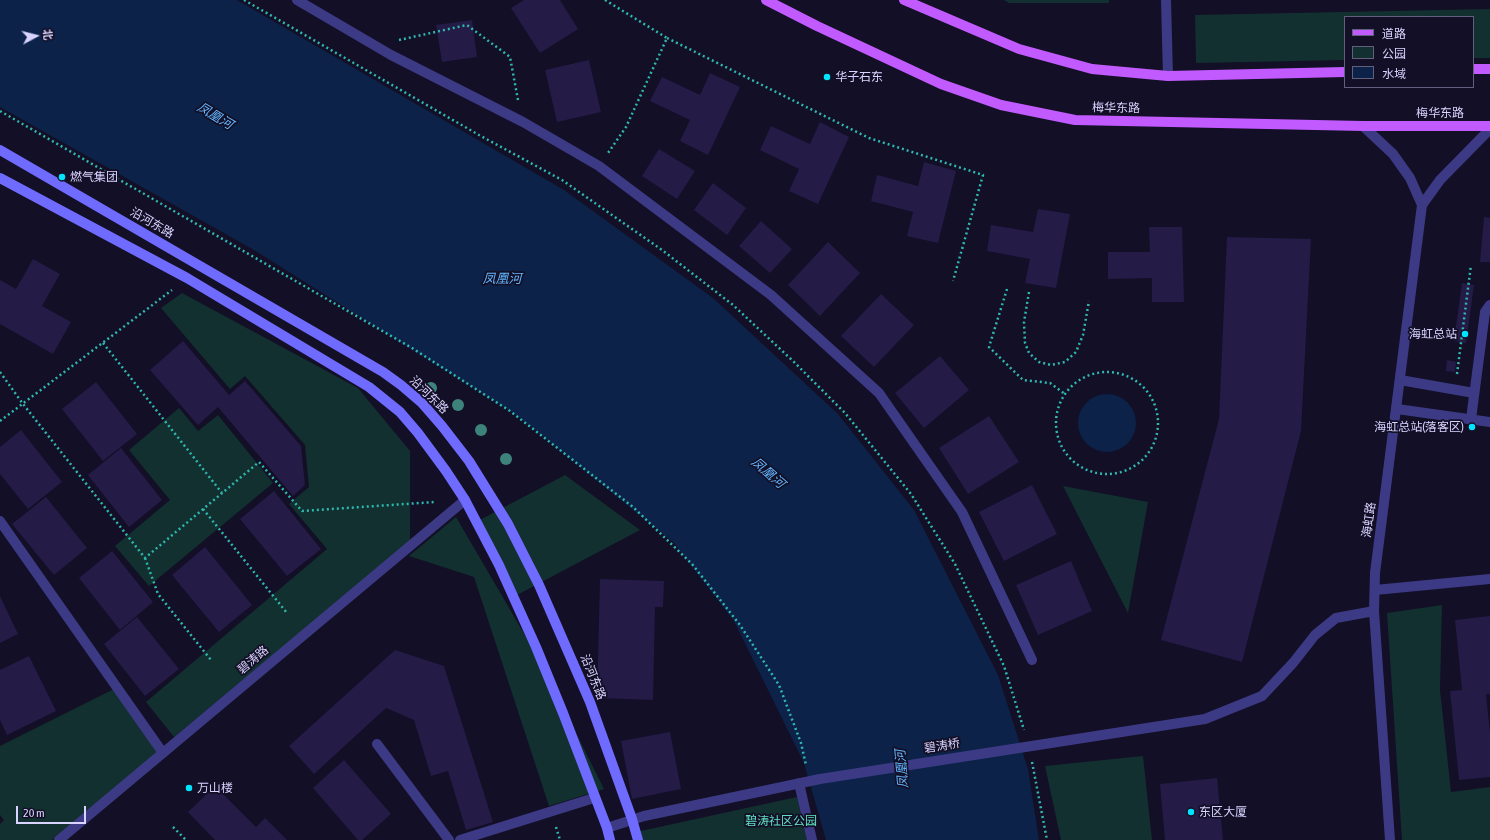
<!DOCTYPE html>
<meta charset="utf-8">
<style>
body{margin:0}
#map{position:relative;width:1490px;height:840px;overflow:hidden;background:#130f26;font-family:"Asap Condensed","Noto Sans SC",sans-serif}
canvas{display:block}
.legend{position:absolute;left:1344px;top:16px;width:130px;height:72px;box-sizing:border-box;background:#130f26;border:1px solid #625e7d;margin:0;padding:5px 7px;list-style:none;font-size:12px;color:#d9d4ff}
.legend li{display:flex;align-items:center;gap:8px;height:20px}
.legend b{width:20px;border:1px solid #625e7d}
.north{position:absolute;left:16px;top:16px;width:40px;height:40px;-webkit-text-stroke:3px #130f26;paint-order:stroke;rotate:83deg;font-size:11px;font-weight:700;line-height:16px;text-align:center;color:#d9d4ff}
.north::after{content:'';display:block;margin:auto;width:14px;height:18px;background:#d9d4ff;clip-path:polygon(50% 0,100% 100%,50% 72%,0 100%)}
.scale{position:absolute;left:16px;top:806px;width:70px;height:18px;box-sizing:border-box;border:2px solid #d9d4ff;border-top:0;padding-left:5px;font-size:12px;line-height:14px;white-space:nowrap;color:#d9d4ff;-webkit-text-stroke:3px #130f26;paint-order:stroke}
</style>
<div id="map">
<canvas width="1490" height="840"></canvas>
<ul class="legend">
<li><b style="height:5px;background:#c25bff"></b>道路</li>
<li><b style="height:11px;background:#12302f"></b>公园</li>
<li><b style="height:11px;background:#0c2248"></b>水域</li>
</ul>
<div class="north">北</div>
<div class="scale">20 m</div>
</div>
<script>
const ctx = document.querySelector('canvas').getContext('2d');
ctx.lineJoin = 'round';
function fillPath(path, color) {
  ctx.fillStyle = color;
  ctx.fill(path, 'evenodd');
}
function shape(rows) {
  const path = new Path2D();
  for (const r of rows) {
    if (r.length === 3) {
      path.moveTo(r[0] + r[2], r[1]);
      path.arc(r[0], r[1], r[2], 0, 2 * Math.PI);
      continue;
    }
    path.moveTo(r[0], r[1]);
    for (let i = 2; i < r.length; i += 2) path.lineTo(r[i], r[i + 1]);
  }
  return path;
}
function strokePath(path, color, width, dash) {
  ctx.strokeStyle = color;
  ctx.lineWidth = width;
  ctx.lineCap = dash ? 'butt' : 'round';
  ctx.setLineDash(dash || []);
  ctx.stroke(path);
}
function write(font, color, halo, rows, align = 'center') {
  ctx.font = font + ' "Asap Condensed","Noto Sans SC",sans-serif';
  ctx.lineWidth = 3.5;
  ctx.setLineDash([]);
  ctx.textBaseline = 'middle';
  ctx.strokeStyle = halo;
  ctx.fillStyle = color;
  for (const [text, x, y, turn = 0] of rows) {
    ctx.save();
    ctx.translate(x, y);
    ctx.rotate((+turn || 0) * Math.PI / 180);
    ctx.textAlign = isNaN(turn) ? turn : align;
    if (halo) ctx.strokeText(text, 0, 0);
    ctx.fillText(text, 0, 0);
    ctx.restore();
  }
}
fillPath(shape([
 [1004,0,1109,0,1109,3,1009,3],
 [1490,9,1490,58,1473,58,1473,17,1345,17,1345,60,1196,63,1195,15],
 [182,293,358,388,410,451,410,542,174,737,146,702,327,549,289,504,309,487,305,445,245,376,230,389,161,308],
 [179,408,198,431,218,415,273,483,149,586,115,546,170,500,129,450],
 [565,475,640,530,517,595,478,521],
 [1063,486,1148,502,1128,613],
 [456,517,540,661,604,789,549,806,474,577,409,556],
 [1442,605,1440,690,1451,792,1490,787,1490,840,1402,840,1387,613],
 [114,689,158,752,52,840,0,840,0,824,4,820,0,815,0,746],
 [1143,756,1152,840,1061,840,1045,766],
 [797,797,807,840,638,840,636,832]
]), '#12302f');
fillPath(shape([
 [0,0,237,0,564,190,713,298,838,414,914,510,998,675,1028,769,1039,840,826,840,804,763,734,621,674,543,516,415,254,250,0,107],
 [1107,423,29]
]), '#0c2248');
fillPath(shape([
 [524,0,560,0,578,29,540,53,511,8],
 [472,20,477,57,442,62,436,25],
 [589,60,601,112,557,122,545,70],
 [710,73,740,87,708,155,680,141,690,120,650,101,662,77,700,95],
 [820,122,849,137,818,204,789,191,799,169,760,150,771,126,810,144],
 [659,149,695,171,677,199,642,176],
 [924,162,956,171,938,243,907,236,913,212,871,201,877,175,918,186],
 [713,183,746,208,727,235,694,210],
 [1038,209,1070,214,1056,288,1025,283,1030,259,987,251,991,225,1033,232],
 [1484,217,1490,218,1490,262,1480,262],
 [761,221,792,249,770,273,739,246],
 [1149,227,1182,227,1184,302,1152,302,1152,278,1108,279,1108,252,1150,252],
 [1227,237,1311,239,1301,431,1242,662,1161,640,1219,419],
 [828,242,860,273,820,316,788,285],
 [33,259,60,274,42,306,71,322,53,354,0,324,0,280,16,289],
 [1462,283,1474,285,1466,343,1454,341],
 [881,294,914,325,874,367,841,336],
 [183,341,229,395,245,381,301,446,305,485,293,496,218,407,198,425,150,370],
 [940,356,969,390,924,428,895,393],
 [1447,360,1456,362,1455,372,1446,371],
 [96,382,137,434,103,461,62,409],
 [989,416,1019,462,968,494,939,448],
 [21,430,62,482,28,509,0,474,0,447],
 [121,448,162,500,129,527,88,475],
 [1032,485,1057,534,1004,561,979,512],
 [274,491,321,549,287,576,240,519],
 [46,497,87,548,54,575,12,524],
 [205,547,252,605,219,632,172,575],
 [112,551,153,602,120,630,79,578],
 [1071,561,1092,611,1038,635,1016,585],
 [600,579,664,581,663,607,655,607,653,700,597,698],
 [0,596,18,634,0,643],
 [1490,616,1490,694,1486,694,1490,733,1490,777,1459,780,1450,691,1462,690,1455,620],
 [137,617,179,669,145,696,104,644],
 [395,650,444,666,493,822,466,830,448,771,431,776,414,720,386,708,314,774,289,746],
 [29,656,56,711,7,735,0,720,0,670],
 [670,732,681,789,632,799,621,741],
 [344,760,391,814,362,840,358,840,313,788],
 [1217,778,1223,840,1165,840,1160,784],
 [215,786,256,827,265,818,287,840,215,840,188,812]
]), '#241b47');
strokePath(shape([
 [244,0,479,135,562,180,662,250,733,305,793,361,845,413,911,494,955,564,1004,666,1024,730],
 [605,0,667,38,626,127,608,153],
 [667,38,869,138,983,175,953,281],
 [399,40,467,25,510,57,518,100],
 [0,111,412,348,510,411,633,507,692,564,740,625,779,685,801,743,806,765],
 [1007,289,989,347,1023,380,1050,383,1065,394],
 [1029,292,1024,322,1025,343,1029,353,1039,362,1051,365,1065,362,1076,352,1083,335,1089,301],
 [103,343,222,493],
 [1107,423,51],
 [0,372,23,404,145,558,259,462,302,511,435,502],
 [1457,374,1471,265],
 [0,421,172,290],
 [203,509,287,613],
 [145,558,158,594,211,660],
 [1032,762,1047,840],
 [173,827,186,840],
 [556,827,560,840]
]), '#2fb8b0', 2.5, [2, 3]);
strokePath(shape([
 [297,0,391,55,523,122,599,166,771,295,879,393,962,512,1032,660],
 [1400,380,1474,393],
 [1397,409,1490,422],
 [1471,419,1485,312,1490,305],
 [0,521,163,753],
 [1375,590,1490,579],
 [377,744,449,840],
 [799,783,812,840],
 [460,840,594,798]
]), '#3d3a85', 10);
strokePath(shape([
 [1166,0,1168,76],
 [1363,126,1393,154,1410,178,1422,205],
 [607,828,644,816,820,779,1205,719,1262,696,1293,663,1315,635,1336,618,1374,611],
 [59,840,465,500],
 [1390,840,1374,611,1375,573,1422,205,1440,180,1490,129]
]), '#3d3a85', 10);
strokePath(shape([
 [0,150,383,372,401,385,422,403,442,426,469,461,508,524,539,585,590,702,632,819,638,840],
 [0,178,187,278,369,387,400,412,418,433,446,471,465,500,499,565,536,647,563,713,607,828,610,840]
]), '#6f6bff', 10);
strokePath(shape([
 [766,0,817,26,941,84,1001,105,1075,120,1363,126,1490,126],
 [904,0,1019,49,1092,69,1168,76,1345,72],
 [1473,69,1490,69]
]), '#c25bff', 10);
ctx.fillStyle = '#3d827b';
for (const [x, y] of [
 [431,388],
 [458,405],
 [481,430],
 [506,459]
]) {
  ctx.beginPath();
  ctx.arc(x, y, 6, 0, 2 * Math.PI);
  ctx.fill();
}
for (const [x, y, r, color] of [
 [827,77,4,"#00e5ff"],
 [62,177,4,"#00e5ff"],
 [1465,334,4,"#00e5ff"],
 [1472,427,4,"#00e5ff"],
 [189,788,4,"#00e5ff"],
 [1191,812,4,"#00e5ff"]
]) {
  const dot = new Path2D();
  dot.arc(x, y, r, 0, 2 * Math.PI);
  ctx.fillStyle = color;
  ctx.fill(dot);
  strokePath(dot, '#130f26', 1.5);
}
write('12px', '#d9d4ff', '#130f26', [
 ["华子石东",835,77],
 ["燃气集团",70,177],
 ["海虹总站",1457,334,"right"],
 ["海虹总站(落客区)",1464,427,"right"],
 ["万山楼",197,788],
 ["东区大厦",1199,812]
], 'left');
write('12px', '#d9d4ff', '#130f26', [
 ["梅华东路",1116,108,1],
 ["梅华东路",1440,113],
 ["沿河东路",152,223,30],
 ["沿河东路",429,395,44],
 ["海虹路",1369,520,-82],
 ["碧涛路",253,660,-40],
 ["沿河东路",593,677,68],
 ["碧涛桥",942,746,-9]
]);
write('12px', '#5fe0c0', '#130f26', [
 ["碧涛社区公园",781,821]
]);
write('italic 13px', '#62b6ff', '#130f26', [
 ["凤凰河",215,116,31],
 ["凤凰河",502,279],
 ["凤凰河",768,473,41],
 ["凤凰河",902,769,-95]
]);
</script>
